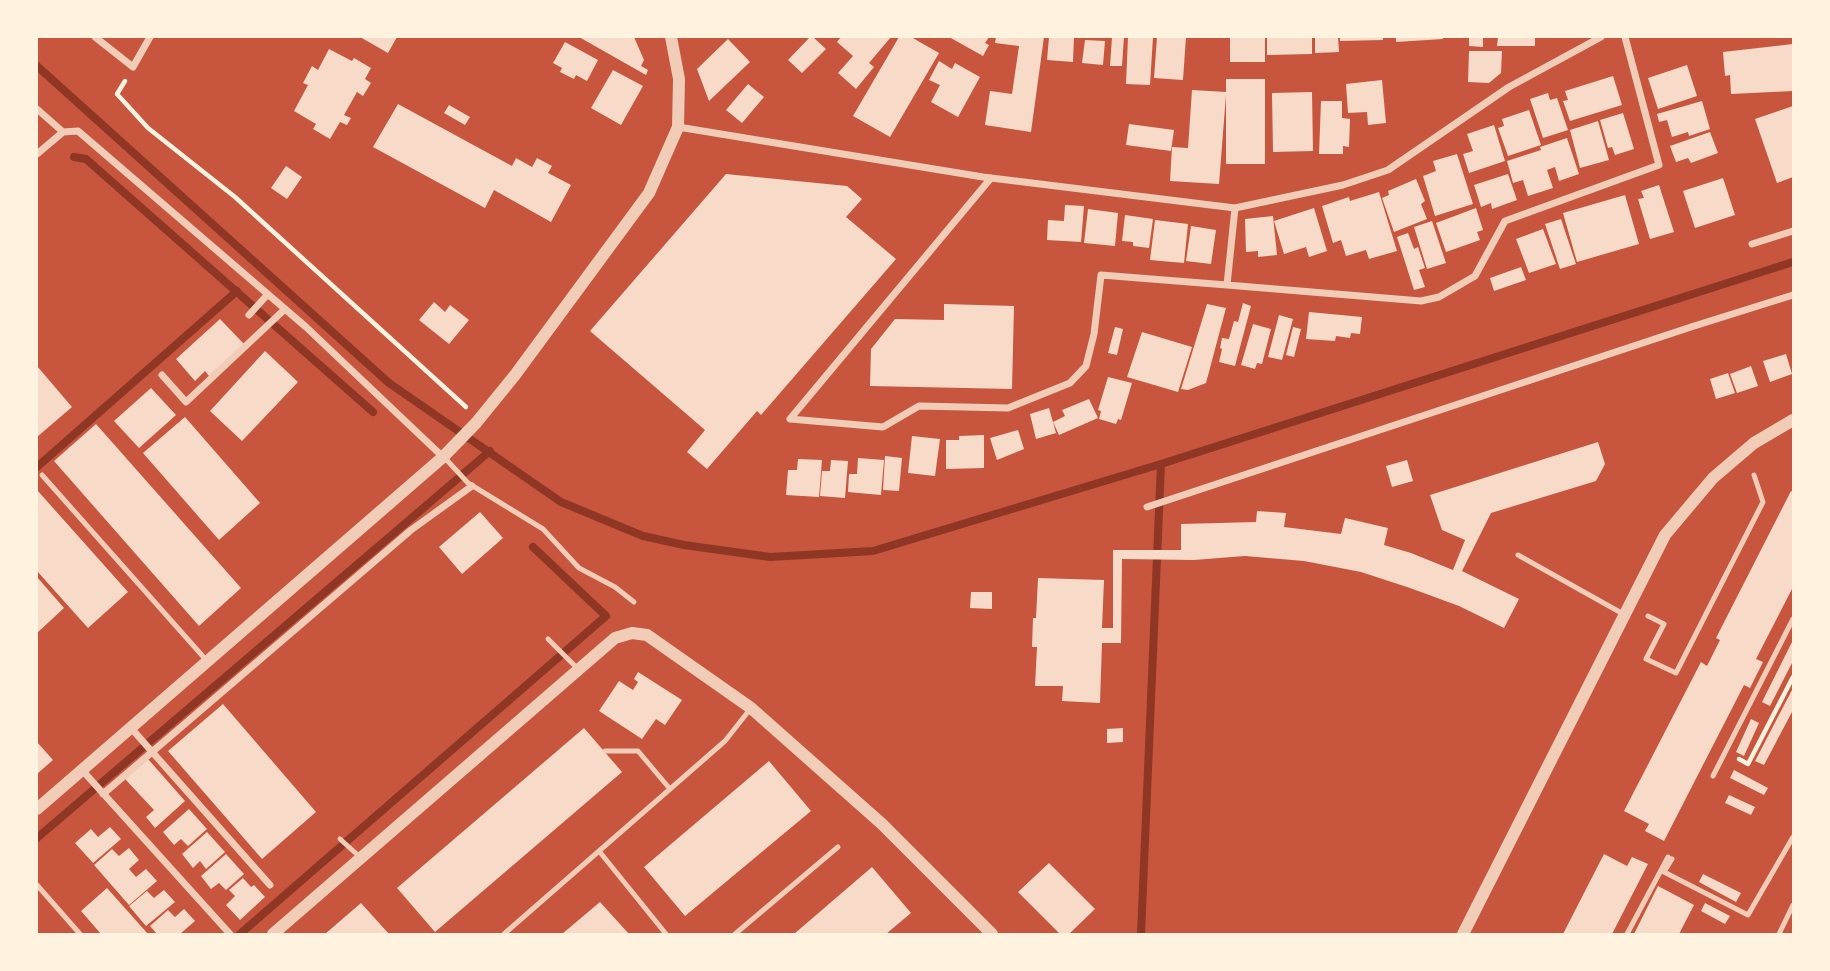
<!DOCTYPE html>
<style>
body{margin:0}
#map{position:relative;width:1830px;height:971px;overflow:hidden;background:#c8553d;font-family:Inter,sans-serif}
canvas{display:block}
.frame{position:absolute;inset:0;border:38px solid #fff3e0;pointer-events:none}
</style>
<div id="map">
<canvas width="1830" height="971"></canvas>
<div class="frame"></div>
</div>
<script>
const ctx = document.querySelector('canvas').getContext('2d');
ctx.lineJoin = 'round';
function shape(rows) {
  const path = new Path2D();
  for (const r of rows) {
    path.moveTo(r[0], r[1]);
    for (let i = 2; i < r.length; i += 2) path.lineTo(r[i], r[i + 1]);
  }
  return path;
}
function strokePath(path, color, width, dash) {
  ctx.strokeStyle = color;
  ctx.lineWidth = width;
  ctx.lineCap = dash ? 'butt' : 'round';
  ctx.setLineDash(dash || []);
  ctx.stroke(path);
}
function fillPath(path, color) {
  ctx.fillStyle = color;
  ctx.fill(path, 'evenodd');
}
strokePath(shape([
 [37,66,389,383,561,502,643,536,684,545,770,557,873,551,1161,464,1793,262],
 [74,157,86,159,373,412],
 [37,467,237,291],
 [37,838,490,451],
 [240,934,606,616,533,547],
 [1141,934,1161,464]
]), '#8f3625', 8);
fillPath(shape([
 [360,37,397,37,388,53],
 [579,37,634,37,644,60,641,66,648,70,646,75],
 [810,37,813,37,826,49,802,73,788,60],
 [841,37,891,37,869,63,874,67,856,89,838,73,853,56,837,42],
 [899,37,911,37,939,53,890,137,853,116],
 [949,37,989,37,985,43,989,45,983,56],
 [996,37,1044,37,1031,132,985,125,990,91,1012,94,1019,46,995,43],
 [1049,37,1074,37,1073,62,1047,60],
 [1112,37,1124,37,1122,66,1110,66],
 [1128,37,1153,37,1150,85,1126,84],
 [1157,37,1186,37,1183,80,1154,78],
 [1230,37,1265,37,1265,62,1230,62],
 [1267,37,1312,37,1312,54,1267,55],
 [1315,37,1338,37,1339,52,1315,53],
 [1340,37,1383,37,1383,40,1340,41],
 [1396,37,1443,37,1443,39,1396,42],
 [1469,37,1483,37,1483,47,1469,46],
 [1498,37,1535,37,1535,46,1497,46],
 [728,39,750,62,709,101,697,69],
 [1085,40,1105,41,1103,65,1082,63],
 [565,42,598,60,587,81,576,75,574,79,560,72,562,68,553,63],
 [1793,44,1793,91,1731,94,1730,75,1725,76,1723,52],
 [329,49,352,61,354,58,371,68,365,79,371,83,363,96,357,92,344,115,351,118,347,125,340,122,330,139,313,129,316,124,294,111,308,85,303,83,312,66,318,70],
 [1469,51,1502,51,1501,73,1489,83,1468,82],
 [939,61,952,69,955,63,980,77,958,117,931,102,940,85,929,80],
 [1687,65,1697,96,1658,109,1648,78],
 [613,70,643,86,621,125,591,108],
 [1613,76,1622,105,1570,121,1563,101,1568,100,1565,91],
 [1226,79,1265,79,1265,164,1226,164,1226,95,1219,184,1170,181,1172,147,1188,148,1192,90,1226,92],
 [1382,80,1386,123,1368,125,1367,112,1348,113,1346,84],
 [748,84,764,97,742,123,726,110],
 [1312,92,1313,151,1273,152,1272,93],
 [1548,93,1550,100,1557,98,1568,130,1543,138,1530,99],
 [1321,101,1342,101,1342,118,1350,119,1349,147,1343,146,1343,154,1319,154],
 [1702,101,1710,129,1689,136,1688,132,1672,137,1667,120,1659,122,1657,114],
 [398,104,512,166,516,158,532,167,537,158,552,166,548,173,571,185,551,222,494,190,485,208,373,147],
 [449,105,470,117,465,125,444,113],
 [1793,106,1793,177,1777,183,1755,119],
 [1529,110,1541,145,1508,156,1498,128,1504,126,1502,119],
 [1623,113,1634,149,1615,155,1612,147,1608,148,1600,120],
 [1598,121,1609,160,1580,168,1570,130],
 [1129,124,1174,130,1171,151,1126,145],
 [1494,125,1505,161,1469,173,1463,154,1473,151,1467,134],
 [1710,132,1718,153,1691,163,1688,158,1676,162,1670,146],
 [1567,138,1579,174,1559,181,1555,167,1547,170,1553,188,1528,196,1523,180,1513,183,1507,161,1541,150,1540,147],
 [1457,154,1473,204,1435,216,1423,176,1436,171,1433,161],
 [286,166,302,177,287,199,271,188],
 [726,174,847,186,862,199,846,217,896,259,761,415,757,411,707,469,687,452,705,430,590,331],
 [1508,174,1517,200,1492,209,1491,203,1481,207,1474,185],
 [1723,178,1735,215,1695,228,1683,191],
 [1416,179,1425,201,1421,204,1427,219,1394,232,1382,198,1389,195,1388,191],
 [1659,185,1674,232,1650,239,1638,199,1644,198,1641,191],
 [1379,192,1397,251,1369,259,1366,250,1346,256,1341,240,1333,243,1322,206,1349,197,1350,201],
 [1625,195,1639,244,1577,262,1563,213],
 [1065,205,1084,206,1081,242,1047,240,1048,220,1064,221],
 [1314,208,1327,251,1309,257,1306,247,1284,254,1274,221],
 [1476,208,1483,230,1477,232,1480,240,1446,252,1436,223],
 [1088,209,1118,213,1115,246,1084,243],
 [1125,215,1153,219,1149,248,1133,246,1133,242,1122,241],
 [1273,216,1277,255,1258,257,1258,251,1246,252,1245,219],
 [1561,219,1576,264,1560,269,1545,224],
 [1155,220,1188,224,1184,263,1150,260],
 [1432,221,1446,263,1427,269,1414,227],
 [1191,226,1216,230,1211,264,1186,261],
 [1543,229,1556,264,1529,273,1516,239],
 [1408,233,1414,249,1418,247,1425,268,1419,270,1425,287,1414,290,1397,237],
 [1521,267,1526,280,1494,291,1490,278],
 [434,302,445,312,450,305,469,320,449,344,419,320],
 [1243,303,1251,306,1235,366,1219,362,1222,349,1220,348,1222,338,1229,339,1234,321,1238,322],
 [944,304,1014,306,1012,389,870,386,871,349,895,319,944,320],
 [1207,304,1226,308,1206,383,1188,390,1181,389],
 [1309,312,1362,317,1360,334,1351,333,1350,338,1336,336,1335,341,1306,339],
 [1279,315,1293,319,1282,360,1268,357],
 [220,319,244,344,209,376,205,371,195,381,176,359],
 [1253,324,1271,329,1262,364,1257,363,1255,369,1241,365],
 [1115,327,1123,329,1117,355,1108,353],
 [1293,327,1301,329,1294,357,1286,355],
 [1142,332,1192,347,1178,392,1127,377],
 [265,351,298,382,242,441,210,411],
 [1786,354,1792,374,1770,382,1763,361],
 [37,366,72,407,37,437],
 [1751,366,1758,386,1737,393,1730,374],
 [1728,373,1735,393,1716,399,1710,379],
 [1108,377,1132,383,1121,420,1118,419,1116,424,1099,419,1101,411,1098,410],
 [151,388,176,415,139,448,114,421],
 [1089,399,1098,418,1059,435,1053,422,1065,416,1062,410],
 [1049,408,1056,433,1036,439,1030,414],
 [185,417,260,503,219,540,143,453],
 [96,424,241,588,199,626,54,461],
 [1018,430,1024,449,997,460,990,438],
 [984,435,984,468,946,469,946,440,959,440,959,436],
 [912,436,940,439,935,476,908,473],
 [1598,442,1605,464,1596,481,1491,513,1462,571,1519,599,1504,628,1459,606,1410,588,1361,572,1304,561,1245,556,1194,560,1122,559,1121,643,1102,643,1100,703,1062,701,1063,686,1035,686,1037,647,1032,647,1033,618,1036,618,1038,578,1104,580,1102,628,1113,628,1113,550,1181,550,1181,524,1256,522,1257,511,1286,513,1284,527,1341,534,1345,518,1388,528,1384,545,1411,553,1453,570,1465,540,1442,530,1430,495],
 [885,456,902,458,899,491,883,490],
 [858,458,884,460,881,495,848,492,849,474,857,474],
 [798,459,822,460,819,497,786,495,788,470,797,470],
 [831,460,848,461,845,498,820,496,822,471,830,471],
 [1407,460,1413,481,1392,487,1386,466],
 [37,490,128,592,88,628,37,571],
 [1791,491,1793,492,1793,587,1756,659,1763,662,1750,688,1744,685,1664,841,1645,831,1649,824,1624,811,1701,662,1707,666,1720,640,1716,638],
 [480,512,503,538,462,574,439,547],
 [37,577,64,608,37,633],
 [971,592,992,592,992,609,970,608],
 [1793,640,1793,661,1770,706,1762,702],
 [638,672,682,700,665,725,656,719,642,739,599,711,619,681,633,690,638,682,634,679],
 [1793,688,1793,710,1764,765,1755,761],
 [223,704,316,812,262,859,168,751],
 [1751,719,1759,723,1744,756,1736,752],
 [584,728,622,772,435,932,397,888],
 [1123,728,1123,742,1107,743,1107,729],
 [37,742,53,760,37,774],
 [148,759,185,801,155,828,146,817,154,810,125,779],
 [769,761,811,811,685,916,644,867],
 [1734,770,1768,788,1764,795,1730,778],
 [1729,795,1755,807,1751,815,1725,803],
 [189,809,207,829,188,846,181,839,174,845,163,832],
 [110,827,121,839,93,863,75,843,91,829,98,837],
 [207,832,225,852,206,869,200,861,193,868,182,854],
 [129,848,139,860,129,869,136,877,146,869,157,881,129,905,94,865,112,849,119,856],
 [226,854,244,874,226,890,219,883,211,889,201,876],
 [1604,854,1627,866,1632,857,1648,864,1612,934,1563,934],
 [1049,863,1095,909,1069,934,1060,934,1018,892],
 [872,867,911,913,886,934,794,934],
 [1703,874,1741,893,1736,902,1699,882],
 [243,878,251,887,254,885,265,897,240,920,226,905,235,896,229,890],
 [1658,886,1694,905,1679,934,1634,934],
 [107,888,148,934,101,934,81,911],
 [164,890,175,902,146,926,129,906,147,891,154,898],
 [600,902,629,934,562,934],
 [361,903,389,934,325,934],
 [1705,903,1730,916,1725,924,1701,911],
 [184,909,195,921,180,934,157,934,150,926,168,910,175,917]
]), '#f7dbc8');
strokePath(shape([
 [125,81,117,94,148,128,235,197,466,407],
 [1739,759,1748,764,1793,677]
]), '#fff3e0', 4.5);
strokePath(shape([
 [444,457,468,483,543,529,579,568,615,587,634,602],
 [42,475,207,661],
 [1518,555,1625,615],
 [1648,616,1664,624,1646,659,1676,673,1763,502,1754,475],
 [548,639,578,669],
 [605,751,638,751,670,789],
 [1713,776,1793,619],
 [340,839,361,858],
 [599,851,666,934],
 [1672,859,1664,872,1748,915,1793,837],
 [37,885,80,934],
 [504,934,725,741,751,708],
 [735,934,838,847],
 [1627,934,1668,857],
 [1779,934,1793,905]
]), '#f1ccb7', 5);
strokePath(shape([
 [95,37,133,67,150,37],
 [37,109,63,132],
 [678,127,983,177,1235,208,1343,185,1388,170,1509,87,1601,37],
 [37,154,63,132,78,131,306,327,443,457],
 [991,178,790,419,883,427,919,406,1008,408,1070,383,1086,366,1094,334,1101,275,1227,285],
 [1235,208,1227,285,1421,301,1439,297,1475,276,1505,221,1659,165,1625,37],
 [1752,244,1793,231],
 [249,315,268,294],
 [162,375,186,402,285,309],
 [1147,507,1691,327,1793,295],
 [131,728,270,885],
 [82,770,230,934],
 [103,794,411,530,472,486]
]), '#f1ccb7', 7);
strokePath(shape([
 [37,809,443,457,476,423,515,375,649,193,678,127,679,79,671,37],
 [273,934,615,638,632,633,647,635,751,708,882,824,992,934],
 [1463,934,1665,535,1713,478,1754,443,1793,420]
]), '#f1ccb7', 12);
</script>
